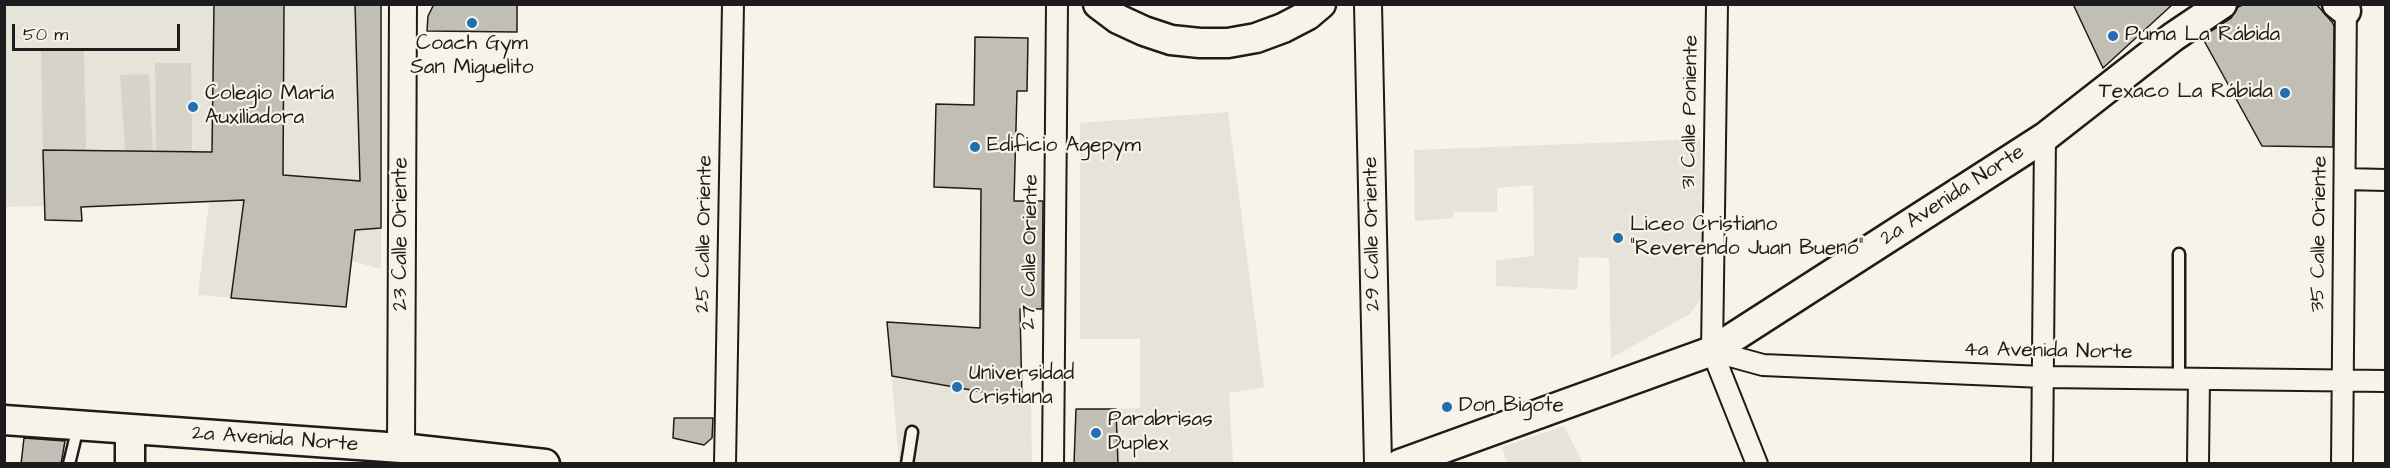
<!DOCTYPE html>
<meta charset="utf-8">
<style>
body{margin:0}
#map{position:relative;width:2390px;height:468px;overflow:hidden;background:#f7f3e8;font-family:"Architects Daughter",sans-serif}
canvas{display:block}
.frame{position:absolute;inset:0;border:6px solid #1c1c1c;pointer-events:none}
.scale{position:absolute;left:12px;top:24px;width:168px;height:27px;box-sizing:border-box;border:3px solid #1c1c1c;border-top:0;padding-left:8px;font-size:18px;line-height:21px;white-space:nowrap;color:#1c1c1c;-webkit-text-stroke:4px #f7f3e8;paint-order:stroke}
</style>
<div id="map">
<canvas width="2390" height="468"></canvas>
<div class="frame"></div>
<div class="scale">50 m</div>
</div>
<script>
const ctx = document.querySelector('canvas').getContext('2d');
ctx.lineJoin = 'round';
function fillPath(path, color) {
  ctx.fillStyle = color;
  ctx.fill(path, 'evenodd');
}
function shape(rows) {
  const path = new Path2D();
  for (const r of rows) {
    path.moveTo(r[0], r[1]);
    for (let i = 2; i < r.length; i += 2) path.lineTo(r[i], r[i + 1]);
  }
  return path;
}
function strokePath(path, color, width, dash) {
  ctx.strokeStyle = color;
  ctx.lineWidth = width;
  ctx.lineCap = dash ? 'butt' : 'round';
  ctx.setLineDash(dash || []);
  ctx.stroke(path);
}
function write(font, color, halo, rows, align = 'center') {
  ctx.font = font + ' "Architects Daughter",sans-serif';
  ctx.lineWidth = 4.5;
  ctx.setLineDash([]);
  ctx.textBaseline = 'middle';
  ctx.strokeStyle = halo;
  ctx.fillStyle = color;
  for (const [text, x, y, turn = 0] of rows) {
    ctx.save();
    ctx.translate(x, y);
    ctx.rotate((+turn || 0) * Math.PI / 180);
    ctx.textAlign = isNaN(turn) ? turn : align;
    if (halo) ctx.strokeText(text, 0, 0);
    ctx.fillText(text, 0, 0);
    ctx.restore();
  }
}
fillPath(shape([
 [4,5,381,5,381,269,352,261,346,307,198,295,209,202,81,206,82,221,45,220,44,206,5,207],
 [1228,112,1264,387,1229,393,1233,463,1118,463,1116,409,1140,408,1140,339,1080,339,1080,123],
 [1701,139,1702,289,1699,301,1690,314,1611,358,1609,258,1579,257,1577,290,1496,286,1496,260,1534,256,1533,185,1497,188,1497,212,1454,212,1453,218,1415,221,1414,150],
 [887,322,1020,331,1022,399,1031,402,1032,463,899,463],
 [1564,426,1583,463,1507,463,1502,447]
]), '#e6e3d9');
fillPath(shape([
 [41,48,84,48,86,150,43,149],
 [155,63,191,63,192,151,156,151],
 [149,74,153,151,125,150,120,75]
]), '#d7d3cb');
const building = shape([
 [214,4,284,4,283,175,360,181,355,4,381,4,381,228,355,230,346,307,231,298,244,200,81,207,82,221,45,220,43,150,212,152,214,4],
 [434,4,517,4,517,32,427,31,428,16,434,4],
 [2073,4,2173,4,2103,68,2073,4],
 [2245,4,2316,4,2332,22,2334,26,2333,147,2262,146,2202,37,2231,18,2238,7,2245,4],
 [975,37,1028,38,1027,91,1017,91,1014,201,1043,201,1042,309,1020,309,1022,399,892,376,887,322,980,328,981,189,934,187,936,104,974,105,975,37],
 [1076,409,1116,409,1118,464,1074,464,1076,409],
 [674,418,713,418,712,438,704,445,673,438,674,418],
 [24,438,65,441,61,464,21,464,24,438]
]);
fillPath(building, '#c0beb5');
strokePath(building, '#1c1c1c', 1.5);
const service = shape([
 [2179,254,2179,379],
 [69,464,78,427],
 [907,464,912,432]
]);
const minor = shape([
 [1717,4,1712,351,1757,464],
 [2345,179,2386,180],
 [1712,351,1763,365,2043,377,2386,381],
 [725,464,733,4],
 [1053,464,1057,4],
 [2042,464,2045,137],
 [2198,464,2199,379],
 [2342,464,2346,4]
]);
const tertiary = shape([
 [1368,4,1378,464],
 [401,448,403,4]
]);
const secondary = shape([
 [1098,4,1118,19,1144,31,1171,40,1200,43,1228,43,1256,38,1283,28,1308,15,1321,4],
 [2337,4,2346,11],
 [4,420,401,448,545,464],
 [130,430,130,464],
 [1400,464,1712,351,2045,137,2173,37,2222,4]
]);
strokePath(service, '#1c1c1c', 15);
strokePath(minor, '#1c1c1c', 24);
strokePath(tertiary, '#1c1c1c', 30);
strokePath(secondary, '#1c1c1c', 33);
strokePath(service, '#f7f3e8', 10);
strokePath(minor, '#f7f3e8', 20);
strokePath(tertiary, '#f7f3e8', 26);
strokePath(secondary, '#f7f3e8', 28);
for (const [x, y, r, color] of [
 [472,23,6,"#1f6fb2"],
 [2113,36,6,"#1f6fb2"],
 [2285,93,6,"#1f6fb2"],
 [193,107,6,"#1f6fb2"],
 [975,147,6,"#1f6fb2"],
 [1618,238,6,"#1f6fb2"],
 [957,387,6,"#1f6fb2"],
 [1447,407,6,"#1f6fb2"],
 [1096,433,6,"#1f6fb2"]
]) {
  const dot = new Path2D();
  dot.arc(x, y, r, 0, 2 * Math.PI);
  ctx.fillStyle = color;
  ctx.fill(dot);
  strokePath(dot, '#f7f3e8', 2);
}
write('21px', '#1c1c1c', '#f7f3e8', [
 ["Puma La Rábida",2125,36],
 ["Coach Gym",472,45,"center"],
 ["San Miguelito",472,69,"center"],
 ["Texaco La Rábida",2273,93,"right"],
 ["Colegio María",205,95],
 ["Auxiliadora",205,119],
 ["Edificio Agepym",987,147],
 ["Liceo Cristiano",1630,226],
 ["\"Reverendo Juan Bueno\"",1630,250],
 ["Universidad",969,375],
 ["Cristiana",969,399],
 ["Don Bigote",1459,407],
 ["Parabrisas",1108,421],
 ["Duplex",1108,445]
], 'left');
write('21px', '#1c1c1c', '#f7f3e8', [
 ["31 Calle Poniente",1691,112,-89],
 ["2a Avenida Norte",1953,196,-33],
 ["23 Calle Oriente",402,234,-90],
 ["25 Calle Oriente",705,234,-89],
 ["29 Calle Oriente",1373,234,-91],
 ["35 Calle Oriente",2320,234,-89],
 ["27 Calle Oriente",1031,252,-89],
 ["4a Avenida Norte",2048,352,1],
 ["2a Avenida Norte",275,440,4]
]);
</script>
